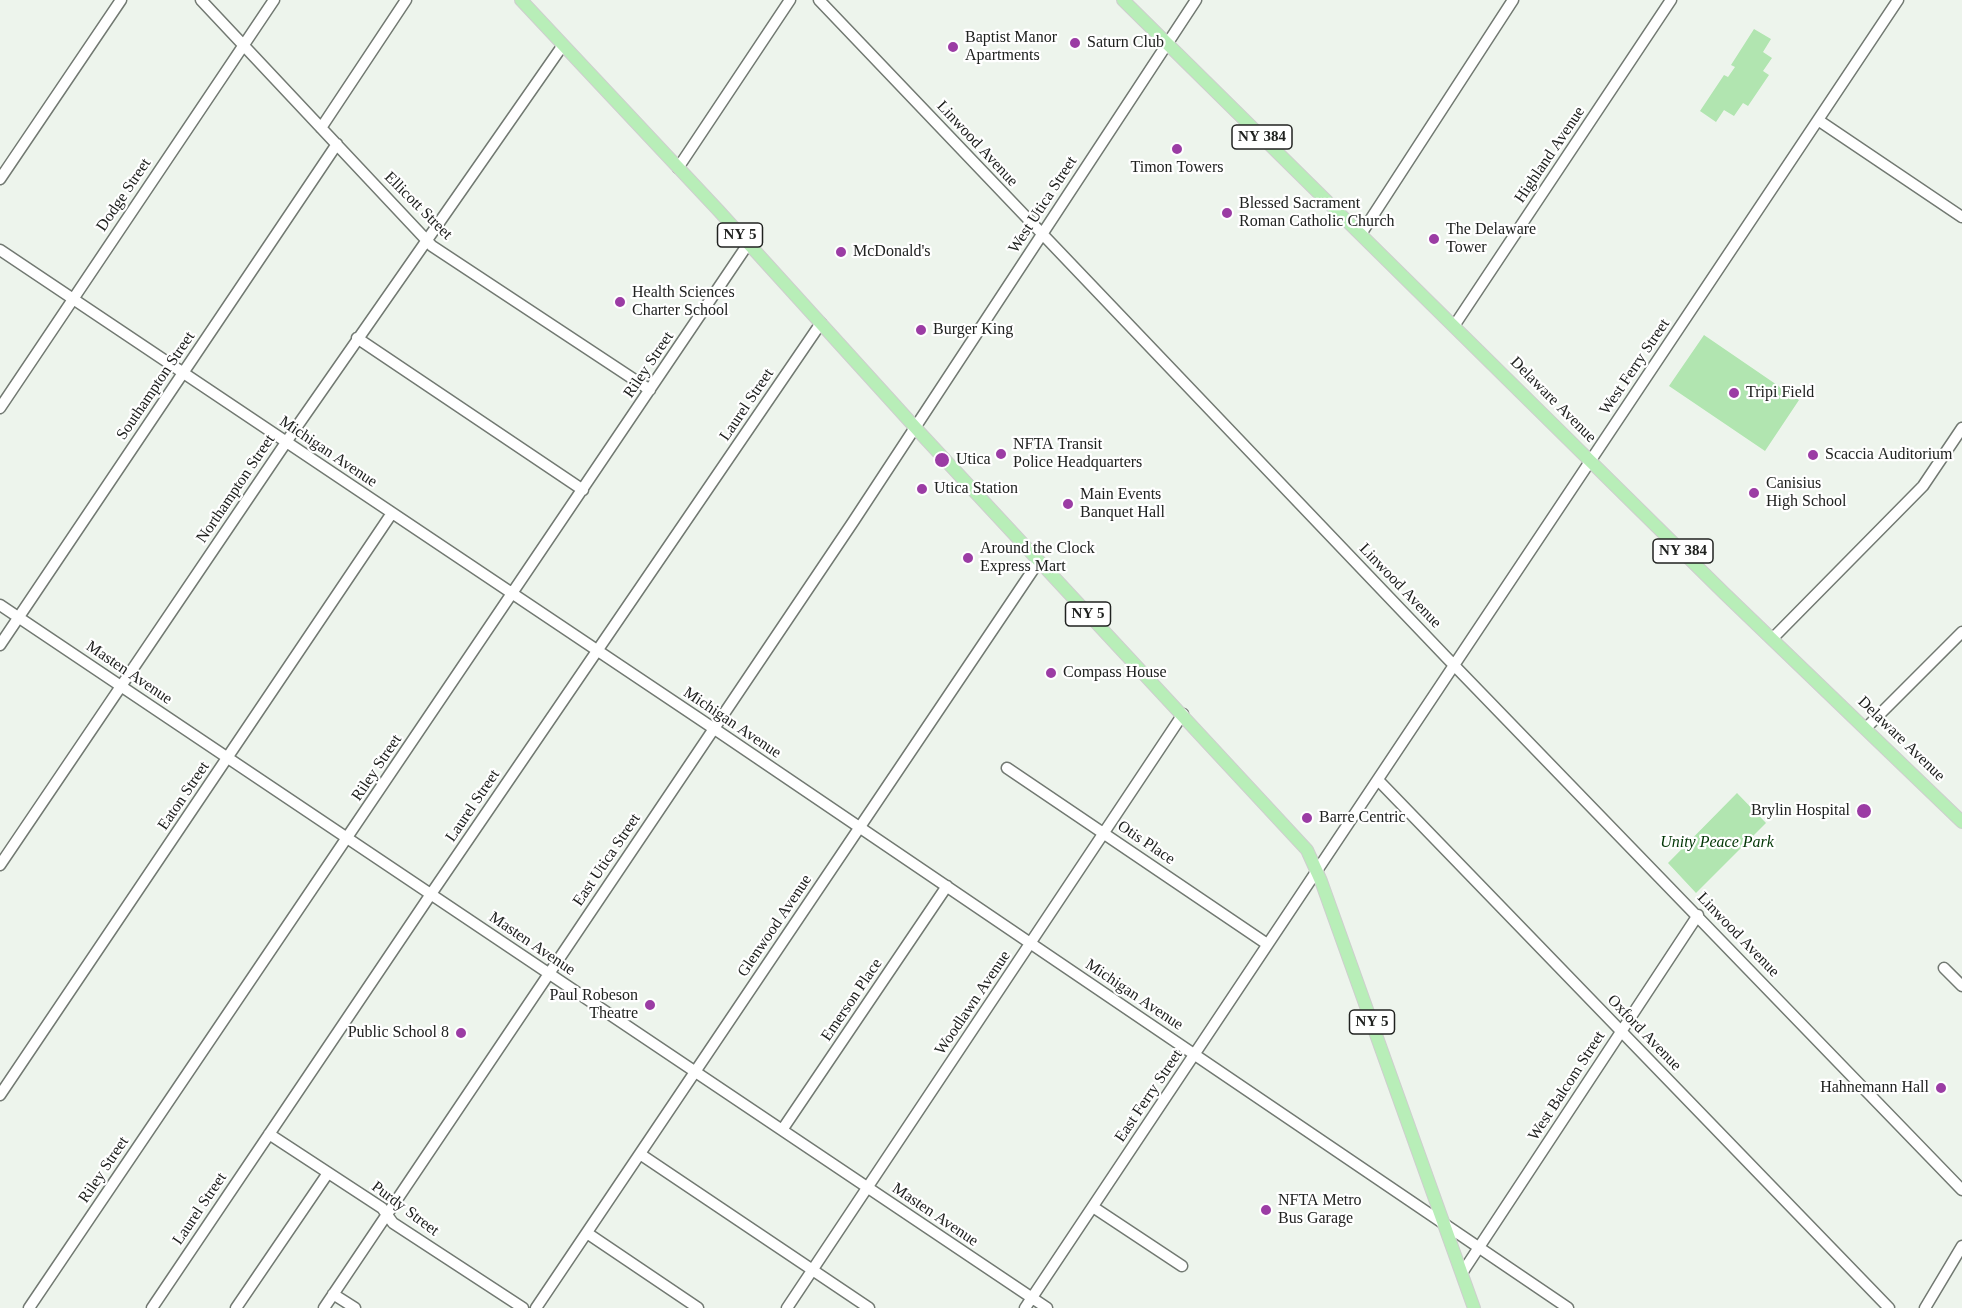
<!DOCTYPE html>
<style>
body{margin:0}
canvas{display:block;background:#edf4ec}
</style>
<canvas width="1962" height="1308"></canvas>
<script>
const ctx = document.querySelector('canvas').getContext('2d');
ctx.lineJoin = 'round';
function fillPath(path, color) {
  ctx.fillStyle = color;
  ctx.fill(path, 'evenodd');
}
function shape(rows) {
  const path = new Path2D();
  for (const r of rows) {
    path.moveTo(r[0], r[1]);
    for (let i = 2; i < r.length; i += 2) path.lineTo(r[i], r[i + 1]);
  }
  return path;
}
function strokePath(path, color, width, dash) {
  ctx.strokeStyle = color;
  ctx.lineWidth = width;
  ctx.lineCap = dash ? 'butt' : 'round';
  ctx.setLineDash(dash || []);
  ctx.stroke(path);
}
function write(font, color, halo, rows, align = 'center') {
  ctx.font = font + ' Georgia,serif';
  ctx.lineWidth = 4.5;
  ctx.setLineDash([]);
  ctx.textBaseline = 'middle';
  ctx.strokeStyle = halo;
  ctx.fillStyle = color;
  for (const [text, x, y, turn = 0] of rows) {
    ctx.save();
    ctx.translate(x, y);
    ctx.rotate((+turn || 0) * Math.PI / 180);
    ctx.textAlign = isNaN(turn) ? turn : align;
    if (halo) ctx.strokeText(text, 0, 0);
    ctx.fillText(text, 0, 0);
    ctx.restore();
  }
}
fillPath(shape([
 [1754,29,1771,39,1763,52,1772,58,1763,71,1769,75,1748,106,1743,103,1734,116,1724,110,1716,122,1700,111,1724,75,1728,77,1735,67,1731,65],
 [1704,335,1799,400,1765,451,1669,386],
 [1737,793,1766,823,1696,893,1668,863]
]), '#b1e5b0');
const minor = shape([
 [201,0,432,246,650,390],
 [819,0,1447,658,1962,1190],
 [1818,120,1962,217],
 [321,128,406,0],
 [678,168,790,0],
 [0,179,121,0],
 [1361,234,1513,0],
 [0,250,722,734,1568,1308],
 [1454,326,1671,0],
 [357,338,583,490],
 [0,408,274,0],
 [0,605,1047,1308],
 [1772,639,1923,486,1962,428],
 [0,645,337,144],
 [1866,728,1962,632],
 [1007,768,1267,944],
 [1378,780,1889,1308],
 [0,865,291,435,563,45],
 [1944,968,1962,986],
 [0,1095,392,513],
 [782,1130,947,886],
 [269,1134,382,1208,393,1223,523,1308],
 [640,1154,869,1308],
 [1093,1207,1182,1266],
 [587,1233,698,1308],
 [1462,1273,1698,915],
 [333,1294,355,1308],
 [29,1308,748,244],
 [152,1308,431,894,821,323],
 [236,1308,328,1173],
 [324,1308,853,522,1196,0],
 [536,1308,1039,561],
 [787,1308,1183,714],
 [1025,1308,1898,0],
 [1925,1308,1962,1246]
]);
const major = shape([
 [521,0,718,210,923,436,1307,850,1321,881,1474,1308],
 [1123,0,1724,593,1962,822]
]);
strokePath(minor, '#727972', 13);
strokePath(major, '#cecece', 14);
strokePath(minor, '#fff', 10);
strokePath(major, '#b8eeb8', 12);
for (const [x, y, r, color] of [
 [1075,43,6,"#9b3ca4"],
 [953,47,6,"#9b3ca4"],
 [1177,149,6,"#9b3ca4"],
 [1227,213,6,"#9b3ca4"],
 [1434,239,6,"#9b3ca4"],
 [841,252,6,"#9b3ca4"],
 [620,302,6,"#9b3ca4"],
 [921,330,6,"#9b3ca4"],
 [1734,393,6,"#9b3ca4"],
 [1001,454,6,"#9b3ca4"],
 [1813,455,6,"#9b3ca4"],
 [942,460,8,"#9b3ca4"],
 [922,489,6,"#9b3ca4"],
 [1754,493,6,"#9b3ca4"],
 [1068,504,6,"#9b3ca4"],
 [968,558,6,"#9b3ca4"],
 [1051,673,6,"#9b3ca4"],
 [1864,811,8,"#9b3ca4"],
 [1307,818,6,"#9b3ca4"],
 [650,1005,6,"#9b3ca4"],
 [461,1033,6,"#9b3ca4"],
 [1941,1088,6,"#9b3ca4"],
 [1266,1210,6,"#9b3ca4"]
]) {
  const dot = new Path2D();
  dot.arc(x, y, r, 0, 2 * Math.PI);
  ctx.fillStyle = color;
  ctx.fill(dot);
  strokePath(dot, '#fff', 2);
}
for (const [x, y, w] of [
 [1262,137,60],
 [740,235,45],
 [1683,551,60],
 [1088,614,45],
 [1372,1022,45]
]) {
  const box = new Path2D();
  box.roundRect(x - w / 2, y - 12, w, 24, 4.5);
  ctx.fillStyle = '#fff';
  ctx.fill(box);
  strokePath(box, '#202220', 1.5);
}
write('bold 15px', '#202220', null, [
 ["NY 384",1262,137],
 ["NY 5",740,235],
 ["NY 384",1683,551],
 ["NY 5",1088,614],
 ["NY 5",1372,1022]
]);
write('16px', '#202220', '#fff', [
 ["Baptist Manor",965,38],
 ["Apartments",965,56],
 ["Saturn Club",1087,43],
 ["Timon Towers",1177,168,"center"],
 ["Blessed Sacrament",1239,204],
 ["Roman Catholic Church",1239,222],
 ["The Delaware",1446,230],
 ["Tower",1446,248],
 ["McDonald's",853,252],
 ["Health Sciences",632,293],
 ["Charter School",632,311],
 ["Burger King",933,330],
 ["Tripi Field",1746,393],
 ["NFTA Transit",1013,445],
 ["Police Headquarters",1013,463],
 ["Scaccia Auditorium",1825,455],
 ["Utica",956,460],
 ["Canisius",1766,484],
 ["High School",1766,502],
 ["Utica Station",934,489],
 ["Main Events",1080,495],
 ["Banquet Hall",1080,513],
 ["Around the Clock",980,549],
 ["Express Mart",980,567],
 ["Compass House",1063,673],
 ["Brylin Hospital",1850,811,"right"],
 ["Barre Centric",1319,818],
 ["Paul Robeson",638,996,"right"],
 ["Theatre",638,1014,"right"],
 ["Public School 8",449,1033,"right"],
 ["Hahnemann Hall",1929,1088,"right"],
 ["NFTA Metro",1278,1201],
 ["Bus Garage",1278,1219]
], 'left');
write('16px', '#202220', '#fff', [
 ["Linwood Avenue",977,144,47],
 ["Highland Avenue",1550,155,-56],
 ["Dodge Street",124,195,-56],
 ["West Utica Street",1043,205,-57],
 ["Ellicott Street",418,206,45],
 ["Riley Street",649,365,-56],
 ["West Ferry Street",1635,367,-56],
 ["Southampton Street",156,386,-56],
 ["Delaware Avenue",1553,400,45],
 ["Laurel Street",747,405,-56],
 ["Michigan Avenue",328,452,34],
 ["Northampton Street",236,489,-56],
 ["Linwood Avenue",1400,586,46],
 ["Masten Avenue",129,673,34],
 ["Michigan Avenue",732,723,34],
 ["Delaware Avenue",1901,739,44],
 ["Riley Street",377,768,-56],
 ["Eaton Street",184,796,-56],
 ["Laurel Street",473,806,-56],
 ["Otis Place",1146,843,34],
 ["East Utica Street",607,860,-56],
 ["Glenwood Avenue",775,926,-56],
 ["Linwood Avenue",1738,935,46],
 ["Masten Avenue",532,944,34],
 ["Michigan Avenue",1134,995,34],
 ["Emerson Place",852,1000,-56],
 ["Woodlawn Avenue",973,1003,-56],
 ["Oxford Avenue",1644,1033,46],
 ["West Balcom Street",1567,1086,-57],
 ["East Ferry Street",1149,1096,-56],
 ["Riley Street",104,1170,-56],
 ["Laurel Street",200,1209,-56],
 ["Purdy Street",405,1209,37],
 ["Masten Avenue",935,1215,34]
]);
write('italic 16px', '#003504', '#fff', [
 ["Unity Peace Park",1717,843]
]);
</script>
